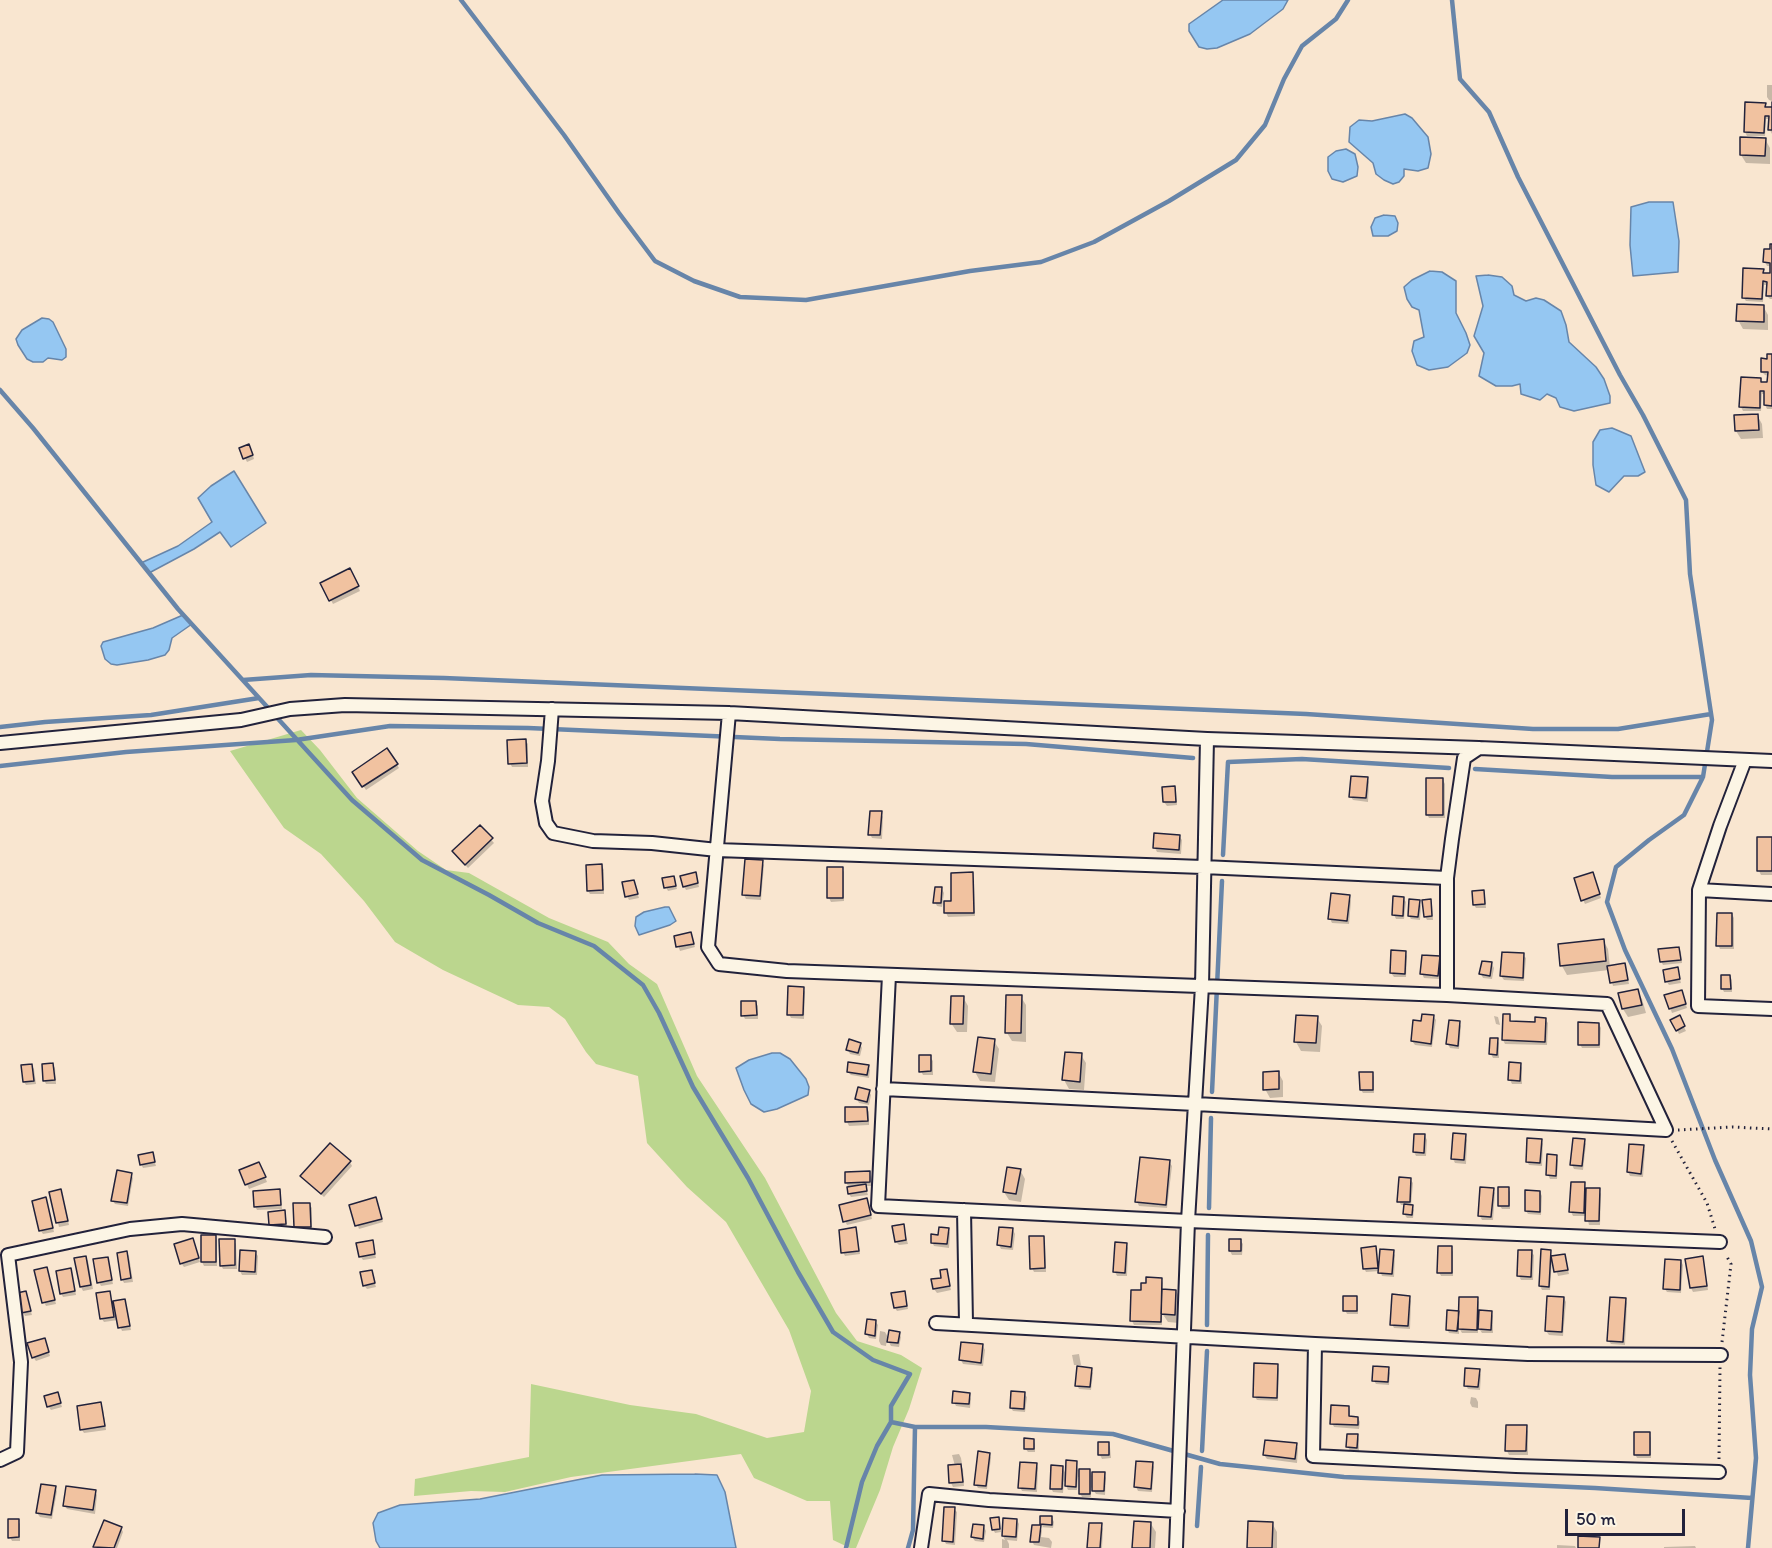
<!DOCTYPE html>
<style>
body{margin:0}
#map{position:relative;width:1772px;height:1548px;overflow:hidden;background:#f9e6d0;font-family:Itim,sans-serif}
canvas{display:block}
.scale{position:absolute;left:1565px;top:1509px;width:120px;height:27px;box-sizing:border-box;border:3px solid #22223b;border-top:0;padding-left:8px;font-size:18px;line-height:21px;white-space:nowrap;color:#22223b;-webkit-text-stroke:4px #fcf5e5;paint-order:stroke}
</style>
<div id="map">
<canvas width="1772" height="1548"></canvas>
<div class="scale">50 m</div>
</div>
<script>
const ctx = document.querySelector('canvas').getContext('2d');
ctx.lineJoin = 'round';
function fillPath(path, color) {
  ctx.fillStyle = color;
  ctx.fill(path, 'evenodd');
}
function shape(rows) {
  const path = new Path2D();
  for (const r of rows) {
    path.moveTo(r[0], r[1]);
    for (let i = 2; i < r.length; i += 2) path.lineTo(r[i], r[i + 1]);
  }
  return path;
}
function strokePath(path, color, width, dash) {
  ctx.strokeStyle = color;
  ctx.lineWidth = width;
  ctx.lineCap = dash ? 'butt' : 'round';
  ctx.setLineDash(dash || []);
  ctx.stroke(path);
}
fillPath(shape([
 [301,730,320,750,357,798,418,851,446,870,469,873,549,918,608,942,629,964,657,984,697,1076,765,1178,836,1313,857,1341,901,1355,922,1368,909,1409,893,1447,880,1490,856,1548,850,1548,833,1540,830,1501,807,1501,754,1478,741,1454,571,1477,505,1492,471,1491,414,1496,415,1479,529,1457,531,1384,630,1405,696,1414,767,1438,804,1432,811,1391,789,1330,726,1222,687,1187,647,1143,638,1076,596,1064,586,1052,565,1019,549,1007,518,1005,443,970,395,942,364,901,321,854,284,828,230,751]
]), '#bbd68e');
const water = shape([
 [1223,0,1288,0,1283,9,1250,34,1217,48,1207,49,1199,47,1189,31,1189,24,1223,0],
 [1405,114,1412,118,1428,137,1431,154,1428,168,1418,171,1404,169,1404,176,1399,182,1393,184,1384,180,1376,174,1373,163,1349,142,1350,127,1359,120,1372,121,1405,114],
 [1346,149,1355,154,1358,167,1357,176,1343,182,1332,179,1328,171,1328,157,1336,151,1346,149],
 [1649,202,1673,202,1679,241,1678,272,1633,276,1630,245,1631,207,1649,202],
 [1384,215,1395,216,1398,223,1397,231,1388,236,1373,236,1371,227,1375,218,1384,215],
 [1430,271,1442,272,1456,281,1456,313,1466,333,1470,345,1467,353,1448,367,1429,370,1417,365,1412,351,1414,341,1424,337,1419,310,1412,307,1407,299,1404,287,1412,280,1430,271],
 [1488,275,1502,277,1512,286,1514,295,1526,301,1536,298,1544,300,1561,311,1566,325,1569,342,1596,367,1604,379,1610,396,1610,403,1574,411,1560,407,1556,398,1547,394,1540,400,1521,394,1520,384,1512,386,1496,386,1479,376,1484,353,1474,336,1483,306,1476,276,1488,275],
 [42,318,49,319,53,322,66,349,66,357,62,360,48,358,43,362,33,362,27,359,18,345,16,339,22,330,42,318],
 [1612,428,1631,436,1645,472,1638,476,1624,476,1609,492,1596,485,1593,465,1593,442,1600,430,1612,428],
 [234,471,266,523,231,547,220,532,194,549,149,573,141,563,178,546,212,522,198,498,211,486,234,471],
 [183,615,192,624,172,638,169,650,165,655,148,660,117,665,111,664,105,659,101,646,103,642,153,628,183,615],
 [665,907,669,907,676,921,670,925,639,935,635,926,636,917,644,912,665,907],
 [772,1053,780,1053,790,1059,806,1079,809,1087,808,1095,777,1109,764,1112,751,1104,744,1090,736,1068,749,1060,772,1053],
 [695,1474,717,1475,725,1492,736,1548,380,1548,376,1541,373,1523,378,1513,400,1505,480,1499,602,1475,695,1474]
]);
fillPath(water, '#95c7f2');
strokePath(water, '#6785a9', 1.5);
fillPath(shape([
 [1767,85,1772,85,1772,101,1769,100,1767,97],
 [1765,104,1767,109,1772,109,1772,134,1770,130,1770,119,1766,119,1765,136,1747,136,1745,132],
 [1765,139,1770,148,1770,164,1746,163,1741,155],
 [1772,246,1772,299,1770,299,1767,296,1768,285,1764,285,1763,302,1746,301,1743,297,1763,270,1765,274,1771,274,1772,266,1767,266,1765,262,1771,251],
 [1763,306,1768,315,1768,330,1743,329,1738,320],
 [1772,356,1772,409,1767,409,1765,405,1766,394,1762,394,1761,411,1743,411,1741,407,1760,380,1763,384,1769,384,1769,376,1765,375,1762,372],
 [1757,415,1762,424,1763,438,1741,439,1736,431],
 [251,449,254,459,247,462,245,458],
 [350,570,360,591,333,604,322,583],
 [525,740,528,744,528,767,512,767,510,763],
 [387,750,399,768,366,790,354,772],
 [1367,778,1369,782,1368,802,1353,800,1351,797],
 [1443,780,1445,784,1445,818,1429,818,1427,814],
 [1174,788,1176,791,1177,805,1167,806,1164,802],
 [881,813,883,817,882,839,872,838,870,834],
 [480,827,494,843,468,868,456,855],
 [1179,836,1182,840,1181,854,1157,852,1155,848],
 [1772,839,1772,875,1761,875,1759,871],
 [762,862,764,865,761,900,746,899,744,895],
 [602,866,604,870,604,894,590,894,588,891],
 [842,869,844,872,844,901,831,902,829,898],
 [972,874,974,878,975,916,948,917,946,913],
 [673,877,677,889,668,891,666,887],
 [697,878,699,887,686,890,684,886],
 [1594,878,1601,898,1585,904,1583,900],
 [633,881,639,898,629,900,627,896],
 [942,889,944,893,942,907,937,906,935,902],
 [1483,892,1485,896,1486,908,1476,908,1474,905],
 [1349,897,1351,901,1349,924,1332,923,1330,919],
 [1403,898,1406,902,1404,919,1396,919,1394,915],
 [1430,901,1432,904,1433,920,1427,920,1425,916],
 [1419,902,1421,906,1420,920,1411,919,1409,916],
 [1732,914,1734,918,1734,949,1720,949,1718,945],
 [690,934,695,947,680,951,675,937],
 [1603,940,1608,949,1610,967,1624,965,1626,969,1629,984,1613,986,1609,970,1567,975,1562,966,1559,945],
 [1679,948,1681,952,1682,963,1663,965,1661,961],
 [1405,952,1407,956,1406,977,1394,977,1391,973],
 [1523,955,1526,958,1524,981,1504,980,1501,976],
 [1439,958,1441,962,1439,979,1424,978,1422,974],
 [1492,964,1494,968,1492,979,1483,978,1481,974],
 [1677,969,1681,983,1669,985,1667,982],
 [1730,976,1732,980,1732,992,1724,992,1722,988],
 [803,988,805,992,804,1019,791,1018,789,1014],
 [1637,991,1642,999,1646,1013,1628,1017,1623,1009,1620,995],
 [1683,995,1687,1008,1672,1013,1666,996],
 [963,997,968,1006,967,1032,957,1032,951,1023],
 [1021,997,1026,1005,1026,1042,1012,1041,1007,1033],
 [756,1003,758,1006,758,1019,745,1019,743,1015],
 [1433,1016,1436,1020,1432,1047,1415,1045,1412,1041,1423,1023],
 [1494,1016,1498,1017,1500,1025,1496,1024],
 [1509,1016,1511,1023,1537,1024,1545,1019,1548,1023,1547,1045,1505,1044,1503,1040],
 [1679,1017,1686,1031,1679,1034,1672,1020],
 [1317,1018,1322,1026,1320,1052,1301,1051,1296,1042],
 [1459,1023,1461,1026,1459,1049,1450,1048,1448,1044],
 [1599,1024,1601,1028,1600,1048,1582,1048,1580,1044],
 [1497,1040,1499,1043,1499,1058,1493,1058,1491,1054],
 [994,1041,999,1049,995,1082,980,1081,975,1072],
 [860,1044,862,1048,860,1056,850,1054,848,1050],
 [1081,1055,1086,1063,1084,1090,1069,1089,1064,1080],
 [930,1057,933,1061,933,1075,923,1075,921,1071],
 [52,1064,55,1068,56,1084,46,1084,44,1080],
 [1520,1064,1522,1068,1522,1084,1512,1084,1510,1080],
 [32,1066,34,1069,36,1084,26,1085,24,1082],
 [868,1066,870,1070,869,1078,851,1075,848,1072],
 [1278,1072,1283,1081,1283,1097,1270,1098,1265,1089],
 [1372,1073,1374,1077,1374,1093,1363,1093,1361,1090],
 [869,1091,871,1095,869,1105,859,1103,857,1099],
 [867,1108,869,1112,869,1125,849,1126,847,1122],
 [1425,1136,1427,1140,1426,1156,1416,1156,1414,1152],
 [1465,1136,1467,1140,1466,1164,1455,1163,1453,1159],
 [1541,1140,1543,1144,1542,1166,1529,1165,1527,1161],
 [1584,1140,1586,1144,1583,1170,1574,1169,1572,1165],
 [1643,1147,1645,1150,1643,1177,1630,1176,1628,1172],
 [152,1154,156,1166,143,1168,141,1164],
 [1556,1156,1558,1160,1557,1179,1550,1179,1548,1175],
 [350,1162,352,1166,324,1197,302,1176],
 [1169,1162,1172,1166,1167,1208,1139,1206,1137,1202],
 [261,1168,267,1182,249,1189,241,1171],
 [1020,1170,1025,1179,1021,1202,1009,1200,1004,1192],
 [869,1173,871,1177,872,1186,865,1186,868,1195,851,1197,849,1194,849,1188,846,1182],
 [131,1174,133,1178,128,1206,115,1204,113,1201],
 [1410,1179,1413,1183,1411,1206,1414,1210,1413,1218,1407,1218,1404,1214,1405,1205,1401,1205,1399,1201],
 [1584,1184,1586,1190,1599,1190,1601,1194,1600,1225,1589,1225,1587,1216,1573,1216,1571,1212],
 [1508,1189,1510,1192,1510,1209,1502,1209,1500,1206],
 [1493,1190,1495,1193,1493,1220,1482,1220,1480,1216],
 [61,1191,69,1225,59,1227,51,1193],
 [279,1191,281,1195,282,1209,257,1210,255,1206],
 [1540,1192,1542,1196,1541,1215,1528,1214,1526,1211],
 [46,1199,54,1232,43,1234,41,1231],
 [867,1199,872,1219,847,1225,845,1221],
 [377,1203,383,1222,359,1229,351,1206],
 [309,1204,312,1208,312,1230,298,1231,295,1227],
 [284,1212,286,1216,287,1227,273,1229,271,1225],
 [903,1226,908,1244,899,1245,896,1242],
 [855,1229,857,1233,860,1254,845,1256,843,1252],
 [948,1229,950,1233,949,1248,934,1246,932,1242],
 [1013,1230,1015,1234,1013,1250,1001,1249,999,1245],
 [215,1236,217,1240,217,1266,204,1266,202,1262],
 [1043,1237,1045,1241,1046,1272,1034,1272,1032,1268],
 [1240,1240,1243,1244,1242,1255,1232,1255,1230,1251],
 [234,1241,236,1244,237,1269,223,1269,221,1265],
 [372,1242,376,1258,363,1260,361,1257],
 [194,1243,200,1262,184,1267,181,1263],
 [1126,1245,1128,1248,1127,1276,1117,1276,1115,1272],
 [1375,1248,1377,1252,1378,1265,1380,1265,1393,1252,1395,1255,1394,1277,1382,1276,1380,1271,1366,1272,1364,1268],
 [1451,1248,1453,1252,1453,1276,1441,1276,1439,1272],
 [255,1252,258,1256,257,1275,242,1275,240,1271],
 [1531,1252,1534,1255,1533,1280,1521,1280,1519,1276],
 [1550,1252,1552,1257,1564,1255,1569,1274,1558,1276,1553,1259,1552,1259,1550,1290,1542,1290,1540,1286],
 [127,1253,129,1256,133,1282,124,1283,122,1279],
 [85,1257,88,1261,93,1289,83,1291,81,1287,76,1259],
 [107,1258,113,1284,101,1286,99,1282],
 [1702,1258,1704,1262,1708,1290,1693,1292,1691,1288,1687,1260],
 [1681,1261,1683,1265,1681,1293,1667,1292,1665,1289],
 [946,1271,951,1290,937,1293,934,1289,943,1279],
 [371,1272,376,1287,367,1289,364,1285],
 [48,1273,56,1304,46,1306,44,1302],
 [72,1273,76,1295,63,1297,61,1293],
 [1161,1279,1163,1283,1163,1290,1176,1291,1181,1300,1179,1323,1168,1322,1162,1313,1162,1325,1134,1325,1132,1321,1142,1291],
 [25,1292,32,1315,25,1316,23,1312],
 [109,1292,112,1303,124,1301,126,1305,131,1330,122,1331,118,1320,104,1322,102,1319],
 [904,1292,908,1309,897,1311,895,1308],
 [1409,1297,1411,1301,1410,1329,1394,1328,1392,1324],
 [1356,1298,1358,1302,1358,1314,1347,1314,1345,1310],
 [1564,1298,1566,1302,1563,1336,1549,1335,1546,1331],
 [1477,1299,1479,1302,1479,1312,1491,1312,1493,1316,1493,1333,1482,1333,1478,1327,1478,1333,1462,1333,1459,1328,1459,1334,1449,1333,1447,1329,1460,1313],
 [1625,1299,1627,1303,1625,1345,1611,1344,1608,1340],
 [875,1321,878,1325,876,1339,869,1338,867,1334],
 [880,1331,885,1332,889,1339,899,1333,901,1337,899,1347,891,1346,887,1339,886,1346,881,1345,879,1341],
 [46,1343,50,1356,36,1361,33,1357],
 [983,1346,985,1350,983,1366,963,1364,961,1360],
 [1079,1354,1081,1365,1074,1365,1072,1355],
 [1277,1365,1279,1369,1278,1401,1257,1400,1255,1397],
 [1388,1369,1390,1373,1389,1385,1376,1384,1374,1381],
 [1091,1370,1093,1373,1091,1390,1079,1389,1077,1385],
 [1479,1371,1481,1375,1480,1390,1468,1389,1466,1386],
 [1024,1394,1027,1397,1025,1412,1013,1411,1011,1408],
 [969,1395,971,1399,970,1408,956,1406,954,1402],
 [1471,1397,1476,1398,1478,1402,1478,1408,1472,1407,1470,1403],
 [59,1398,62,1407,51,1410,48,1406],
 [100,1404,103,1408,106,1430,84,1433,82,1430],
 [1348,1407,1350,1411,1350,1418,1358,1418,1360,1422,1359,1429,1334,1427,1332,1423],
 [1526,1427,1528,1431,1528,1455,1509,1455,1507,1451],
 [1649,1434,1651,1438,1651,1458,1637,1458,1635,1454],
 [1357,1435,1359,1439,1359,1451,1350,1451,1348,1447],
 [1033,1440,1035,1444,1035,1452,1028,1452,1025,1448],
 [1108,1443,1110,1447,1111,1458,1102,1459,1100,1455],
 [1296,1445,1298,1448,1297,1463,1267,1459,1264,1455],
 [959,1454,961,1458,962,1464,960,1465,963,1469,964,1486,953,1487,951,1483,955,1466,952,1455],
 [989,1454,991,1458,987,1489,978,1488,976,1485],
 [1076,1462,1078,1470,1089,1470,1093,1478,1104,1474,1106,1478,1105,1495,1096,1494,1091,1487,1091,1497,1082,1497,1080,1493,1081,1477,1078,1477,1077,1490,1068,1490,1064,1481,1063,1493,1053,1492,1051,1488,1062,1467,1067,1476],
 [1152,1463,1154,1467,1152,1492,1138,1491,1136,1487],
 [1036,1464,1038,1468,1037,1492,1022,1491,1020,1487],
 [55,1487,57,1491,52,1519,40,1517,37,1513],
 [95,1492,97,1495,95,1514,67,1509,65,1506],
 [954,1509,957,1512,955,1545,946,1544,944,1540],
 [998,1518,1001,1532,995,1533,993,1529],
 [1052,1518,1054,1522,1053,1528,1040,1527,1042,1531,1041,1537,1049,1538,1052,1542,1051,1548,1034,1545,1032,1541,1033,1526,1043,1527,1041,1524],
 [1017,1520,1019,1524,1017,1541,1007,1540,1009,1544,1009,1548,1002,1548,1002,1539,1005,1540,1003,1536],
 [18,1521,20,1524,20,1541,12,1541,10,1537],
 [1272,1523,1277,1532,1277,1548,1248,1548],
 [1151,1524,1156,1532,1155,1548,1134,1548],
 [1101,1525,1103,1529,1102,1548,1088,1548],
 [984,1527,986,1531,984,1542,975,1541,972,1537],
 [121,1528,123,1532,117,1548,95,1548,94,1547],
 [1557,1545,1575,1546,1576,1548,1557,1548],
 [1695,1546,1696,1548,1664,1548,1664,1547]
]), '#0003');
strokePath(shape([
 [461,0,564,135,619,213,655,261,694,281,740,297,806,300,970,271,1041,262,1094,242,1169,201,1236,160,1265,125,1284,79,1302,46,1336,19,1348,0],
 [1452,0,1460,79,1489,112,1518,177,1620,375,1643,415,1686,500,1690,574,1712,720,1703,777,1684,815,1649,840,1616,867,1607,902,1625,950,1672,1049,1715,1160,1751,1241,1762,1287,1752,1329,1750,1375,1756,1458,1748,1548],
 [0,390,33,428,178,609,352,800,422,860,489,895,538,923,594,946,643,985,659,1013,693,1087,748,1178,798,1272,833,1332,873,1360,910,1374,891,1406,891,1422,915,1427,913,1530,908,1548],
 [243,680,311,675,444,678,1306,714,1533,729,1618,729,1711,714],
 [0,727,45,722,151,715,259,698],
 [0,766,126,752,296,740,390,726,528,728,780,739,1026,744,1193,758],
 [1475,769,1612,777,1703,777],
 [1223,855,1228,762,1302,759,1449,768],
 [1212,1092,1222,881],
 [1209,1208,1211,1118],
 [1207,1325,1208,1235],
 [915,1427,986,1427,1113,1434,1220,1464,1344,1477,1595,1488,1752,1498],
 [1202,1451,1207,1351],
 [1197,1526,1201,1467],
 [846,1548,862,1482,877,1446,891,1422]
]), '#6785a9', 4.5);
const building = shape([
 [1745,102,1766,103,1765,107,1772,107,1772,102,1772,130,1768,130,1769,116,1765,116,1764,133,1744,132,1745,102],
 [1740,137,1766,138,1765,156,1740,155,1740,137],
 [1770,244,1772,244,1772,296,1766,296,1767,282,1763,281,1762,299,1742,298,1743,268,1764,269,1763,273,1770,273,1770,263,1763,262,1764,249,1770,249,1770,244],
 [1737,304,1764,305,1764,322,1736,321,1737,304],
 [1767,354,1772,354,1772,406,1764,405,1764,391,1760,391,1760,408,1739,407,1741,377,1761,378,1761,382,1767,382,1768,372,1761,372,1761,358,1767,359,1767,354],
 [1758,414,1759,430,1735,431,1734,415,1758,414],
 [249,444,253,455,243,459,239,448,249,444],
 [350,568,359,586,329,601,320,583,350,568],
 [526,739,527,763,508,764,507,740,526,739],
 [387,748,398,764,362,787,352,772,387,748],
 [1351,776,1368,777,1366,798,1349,797,1351,776],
 [1426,778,1443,778,1443,815,1426,815,1426,778],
 [1175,786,1176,802,1163,802,1162,787,1175,786],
 [870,811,882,811,880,835,868,835,870,811],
 [480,825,493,838,465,865,452,851,480,825],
 [1154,833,1180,835,1179,850,1153,848,1154,833],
 [1757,837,1772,837,1772,871,1757,871,1757,837],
 [745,859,763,860,760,896,742,895,745,859],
 [602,864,603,890,587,891,586,865,602,864],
 [827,867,843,867,843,898,827,898,827,867],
 [696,872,698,883,683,887,680,876,696,872],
 [973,872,974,913,944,913,944,901,951,901,951,873,973,872],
 [1593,872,1600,894,1581,901,1574,878,1593,872],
 [674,876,676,886,664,888,662,878,674,876],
 [634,880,638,894,625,897,622,882,634,880],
 [935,887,942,887,941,903,933,903,935,887],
 [1484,890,1485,904,1473,905,1472,891,1484,890],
 [1331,893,1350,895,1347,921,1328,919,1331,893],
 [1393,896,1404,897,1403,916,1392,915,1393,896],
 [1409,899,1420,900,1418,917,1408,916,1409,899],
 [1431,899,1432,916,1424,917,1422,900,1431,899],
 [1717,913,1732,913,1732,946,1716,946,1717,913],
 [691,932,694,944,676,947,674,936,691,932],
 [1604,939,1606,961,1560,966,1558,944,1604,939],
 [1679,947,1681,960,1660,962,1658,949,1679,947],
 [1391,950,1406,951,1405,974,1390,973,1391,950],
 [1502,952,1524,953,1523,978,1500,976,1502,952],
 [1422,955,1440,956,1438,976,1420,974,1422,955],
 [1482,961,1492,962,1490,976,1479,974,1482,961],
 [1625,963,1628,980,1610,983,1607,966,1625,963],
 [1678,967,1680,979,1665,982,1663,970,1678,967],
 [1721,975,1730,975,1731,989,1721,989,1721,975],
 [788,986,804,987,803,1015,787,1015,788,986],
 [1638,989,1642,1005,1622,1009,1618,993,1638,989],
 [1682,990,1686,1004,1669,1009,1664,995,1682,990],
 [1006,995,1022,995,1021,1033,1005,1033,1006,995],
 [951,996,964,996,963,1024,950,1024,951,996],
 [741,1001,756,1001,757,1015,741,1016,741,1001],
 [1422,1014,1434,1015,1431,1044,1411,1041,1413,1020,1421,1021,1422,1014],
 [1503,1014,1510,1014,1510,1021,1535,1022,1535,1017,1546,1018,1545,1042,1502,1040,1503,1014],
 [1296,1015,1318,1016,1316,1043,1294,1042,1296,1015],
 [1680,1015,1685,1026,1676,1031,1670,1020,1680,1015],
 [1449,1020,1460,1021,1458,1046,1446,1044,1449,1020],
 [1578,1022,1599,1023,1599,1045,1578,1045,1578,1022],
 [978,1037,995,1039,991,1074,973,1072,978,1037],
 [1490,1038,1498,1038,1497,1055,1489,1054,1490,1038],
 [849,1039,861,1043,858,1053,846,1050,849,1039],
 [1065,1052,1082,1053,1080,1082,1062,1080,1065,1052],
 [919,1055,931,1055,931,1071,919,1072,919,1055],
 [848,1062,869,1065,867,1075,847,1072,848,1062],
 [1509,1062,1521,1063,1520,1081,1508,1080,1509,1062],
 [53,1063,55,1080,43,1081,42,1064,53,1063],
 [32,1064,34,1081,23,1082,21,1065,32,1064],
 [1279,1071,1279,1089,1263,1090,1263,1072,1279,1071],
 [1359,1072,1373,1072,1373,1090,1360,1090,1359,1072],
 [858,1087,870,1090,867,1102,855,1099,858,1087],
 [845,1107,867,1107,868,1121,845,1122,845,1107],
 [1453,1133,1466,1134,1464,1160,1451,1159,1453,1133],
 [1414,1134,1425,1134,1424,1153,1413,1152,1414,1134],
 [1527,1138,1542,1139,1540,1163,1526,1162,1527,1138],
 [1573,1138,1585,1139,1582,1166,1570,1165,1573,1138],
 [330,1143,351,1161,321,1194,300,1176,330,1143],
 [1629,1144,1644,1145,1641,1174,1627,1172,1629,1144],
 [153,1152,155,1162,140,1165,138,1155,153,1152],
 [1547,1154,1557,1155,1556,1176,1546,1175,1547,1154],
 [1140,1157,1170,1160,1166,1205,1135,1202,1140,1157],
 [259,1162,266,1177,245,1185,239,1170,259,1162],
 [1007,1167,1021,1169,1016,1194,1003,1192,1007,1167],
 [117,1170,132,1173,127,1203,111,1201,117,1170],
 [870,1171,870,1182,845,1183,845,1172,870,1171],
 [1399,1177,1411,1178,1410,1202,1397,1202,1399,1177],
 [1571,1182,1585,1182,1584,1213,1569,1212,1571,1182],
 [866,1184,867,1191,848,1194,847,1187,866,1184],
 [1480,1187,1494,1188,1491,1217,1478,1216,1480,1187],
 [1498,1187,1509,1187,1509,1206,1498,1206,1498,1187],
 [1586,1188,1600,1188,1599,1221,1585,1221,1586,1188],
 [61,1189,68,1221,56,1223,49,1192,61,1189],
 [280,1189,281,1205,254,1207,253,1191,280,1189],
 [1525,1190,1540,1191,1540,1212,1525,1211,1525,1190],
 [46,1197,53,1228,39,1231,32,1201,46,1197],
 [376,1197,382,1219,355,1226,349,1205,376,1197],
 [867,1198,871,1215,843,1222,839,1205,867,1198],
 [293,1203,310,1203,311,1227,294,1227,293,1203],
 [1404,1204,1413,1205,1412,1215,1403,1214,1404,1204],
 [285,1210,286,1224,269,1225,268,1212,285,1210],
 [904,1224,906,1240,895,1242,892,1226,904,1224],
 [856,1227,859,1251,841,1253,839,1230,856,1227],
 [939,1227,949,1228,947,1244,931,1243,931,1234,938,1235,939,1227],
 [999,1227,1013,1228,1011,1247,997,1245,999,1227],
 [201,1235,216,1235,216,1262,201,1262,201,1235],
 [1029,1236,1044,1236,1045,1268,1030,1269,1029,1236],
 [193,1238,199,1258,180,1264,174,1244,193,1238],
 [219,1239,235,1239,235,1265,220,1266,219,1239],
 [1229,1239,1241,1239,1241,1251,1229,1251,1229,1239],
 [373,1240,375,1254,359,1257,356,1243,373,1240],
 [1115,1242,1127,1243,1125,1273,1113,1272,1115,1242],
 [1376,1246,1378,1268,1363,1269,1361,1248,1376,1246],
 [1438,1246,1452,1246,1452,1273,1437,1273,1438,1246],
 [1380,1249,1394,1250,1392,1274,1378,1273,1380,1249],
 [1541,1249,1551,1250,1549,1287,1539,1286,1541,1249],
 [240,1250,256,1251,255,1272,239,1271,240,1250],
 [1518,1250,1532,1250,1531,1277,1517,1276,1518,1250],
 [127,1251,131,1278,121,1280,117,1253,127,1251],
 [1565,1254,1568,1270,1554,1272,1551,1256,1565,1254],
 [86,1256,91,1285,80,1287,74,1258,86,1256],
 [1703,1256,1707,1286,1690,1288,1685,1259,1703,1256],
 [108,1257,112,1280,97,1283,93,1259,108,1257],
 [1665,1259,1681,1260,1680,1290,1663,1289,1665,1259],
 [47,1267,55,1300,42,1303,34,1270,47,1267],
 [71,1268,75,1291,60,1294,56,1271,71,1268],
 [947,1269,950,1286,933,1289,931,1279,941,1278,940,1270,947,1269],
 [372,1270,375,1283,363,1286,360,1272,372,1270],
 [1146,1277,1162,1278,1161,1322,1130,1321,1131,1290,1141,1290,1141,1283,1146,1283,1146,1277],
 [1162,1289,1176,1290,1175,1315,1161,1314,1162,1289],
 [26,1291,31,1311,21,1313,17,1293,26,1291],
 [110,1291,114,1317,100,1319,96,1293,110,1291],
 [905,1291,907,1306,894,1308,891,1293,905,1291],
 [1392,1294,1410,1296,1408,1326,1390,1325,1392,1294],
 [1343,1296,1357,1296,1357,1311,1343,1311,1343,1296],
 [1547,1296,1564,1297,1562,1332,1545,1331,1547,1296],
 [1459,1297,1478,1297,1477,1330,1458,1329,1459,1297],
 [1610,1297,1626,1298,1623,1342,1607,1341,1610,1297],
 [125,1299,130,1326,118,1328,113,1301,125,1299],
 [1447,1310,1459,1311,1457,1331,1446,1330,1447,1310],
 [1479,1310,1492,1311,1491,1330,1478,1329,1479,1310],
 [867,1319,876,1320,875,1336,865,1334,867,1319],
 [889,1330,900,1332,898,1343,887,1342,889,1330],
 [45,1338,49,1352,32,1358,27,1343,45,1338],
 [961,1342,983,1344,981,1363,959,1360,961,1342],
 [1254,1363,1278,1364,1277,1398,1253,1397,1254,1363],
 [1077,1366,1092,1368,1090,1387,1075,1386,1077,1366],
 [1373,1366,1389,1367,1388,1382,1372,1381,1373,1366],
 [1465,1368,1480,1369,1478,1387,1464,1386,1465,1368],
 [953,1391,970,1393,969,1404,952,1403,953,1391],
 [1011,1391,1025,1392,1024,1409,1010,1408,1011,1391],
 [58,1392,61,1403,47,1407,44,1396,58,1392],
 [101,1402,105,1426,80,1430,77,1406,101,1402],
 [1331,1405,1349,1406,1349,1416,1358,1417,1358,1425,1330,1424,1331,1405],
 [1506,1425,1527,1425,1526,1451,1505,1451,1506,1425],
 [1634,1432,1650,1432,1650,1455,1634,1455,1634,1432],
 [1347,1434,1358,1434,1357,1448,1346,1447,1347,1434],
 [1024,1438,1034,1439,1034,1449,1024,1449,1024,1438],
 [1265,1440,1297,1443,1295,1459,1263,1455,1265,1440],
 [1098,1442,1109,1442,1109,1455,1098,1455,1098,1442],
 [978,1451,990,1453,986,1486,974,1485,978,1451],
 [1066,1460,1077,1461,1076,1487,1065,1486,1066,1460],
 [1136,1461,1153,1462,1151,1489,1134,1487,1136,1461],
 [1020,1462,1037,1463,1035,1489,1018,1488,1020,1462],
 [961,1464,963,1482,949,1483,948,1465,961,1464],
 [1051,1465,1063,1466,1062,1489,1050,1489,1051,1465],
 [1079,1469,1090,1469,1090,1494,1079,1494,1079,1469],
 [1092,1472,1105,1472,1104,1491,1092,1491,1092,1472],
 [41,1484,56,1486,51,1515,36,1513,41,1484],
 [66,1486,96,1490,93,1510,63,1506,66,1486],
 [944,1507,955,1507,953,1542,942,1541,944,1507],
 [1040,1516,1052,1516,1052,1525,1040,1524,1040,1516],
 [999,1517,1000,1529,992,1530,990,1518,999,1517],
 [1003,1518,1017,1519,1016,1537,1002,1536,1003,1518],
 [8,1519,19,1519,19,1537,8,1538,8,1519],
 [104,1520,122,1527,114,1548,93,1547,104,1520],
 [1134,1521,1151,1522,1150,1548,1132,1548,1134,1521],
 [1248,1521,1273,1522,1272,1548,1247,1548,1248,1521],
 [1089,1523,1102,1523,1100,1548,1087,1548,1089,1523],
 [973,1524,984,1525,983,1539,971,1537,973,1524],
 [1032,1525,1041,1525,1039,1542,1030,1542,1032,1525],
 [1578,1536,1600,1537,1599,1548,1578,1548,1578,1536]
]);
fillPath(building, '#f1c2a0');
strokePath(building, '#22223b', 1.5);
const street = shape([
 [552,709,548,761,542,801,546,823,553,833,593,841,652,843,717,850,1203,867,1447,878],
 [729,713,708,947,719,964,787,971,1447,995,1607,1004,1666,1130,1196,1104,883,1089],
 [0,743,241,720,290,709,345,705,729,713,1207,739,1479,748,1772,761],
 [1745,760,1720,826,1699,890,1698,1006,1772,1009],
 [1699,890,1772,894],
 [889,975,878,1206,1188,1221,1720,1242],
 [1447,995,1447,878,1452,839,1464,758,1479,748],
 [964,1210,966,1323],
 [936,1323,1315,1344,1528,1354,1721,1355],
 [1315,1344,1313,1456,1516,1466,1719,1472],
 [0,1460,17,1452,21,1362,8,1255,130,1229,182,1224,325,1237],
 [921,1548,929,1494,989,1500,1178,1511],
 [1176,1548,1188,1221,1202,986,1207,739]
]);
strokePath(street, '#22223b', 16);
strokePath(shape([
 [1678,1130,1732,1127,1772,1129],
 [1672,1141,1707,1203,1715,1229],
 [1722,1342,1731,1264,1726,1255],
 [1719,1459,1720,1367]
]), '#22223b', 3, [1.5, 4.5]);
strokePath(street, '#fcf5e5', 12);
</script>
